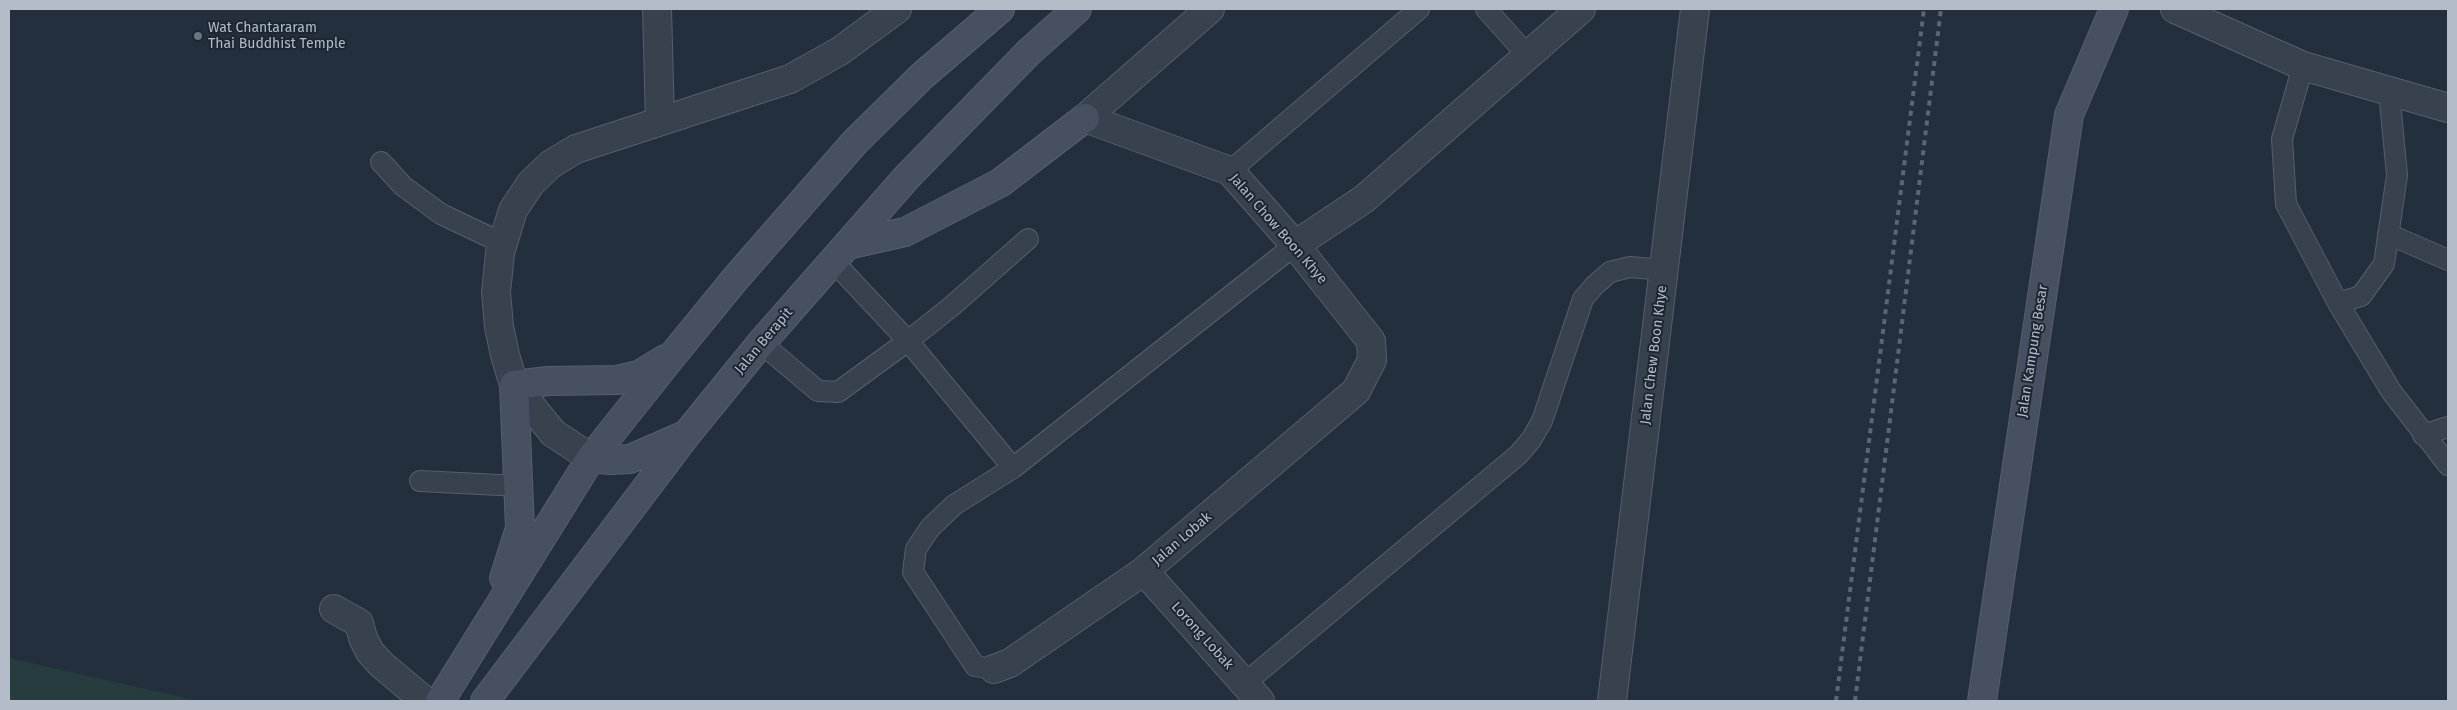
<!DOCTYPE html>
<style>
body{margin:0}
#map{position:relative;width:2457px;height:710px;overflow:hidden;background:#242f3e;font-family:"Fira Sans",sans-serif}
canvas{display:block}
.frame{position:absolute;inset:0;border:10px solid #b4bcc9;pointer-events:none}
</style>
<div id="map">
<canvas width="2457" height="710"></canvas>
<div class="frame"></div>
</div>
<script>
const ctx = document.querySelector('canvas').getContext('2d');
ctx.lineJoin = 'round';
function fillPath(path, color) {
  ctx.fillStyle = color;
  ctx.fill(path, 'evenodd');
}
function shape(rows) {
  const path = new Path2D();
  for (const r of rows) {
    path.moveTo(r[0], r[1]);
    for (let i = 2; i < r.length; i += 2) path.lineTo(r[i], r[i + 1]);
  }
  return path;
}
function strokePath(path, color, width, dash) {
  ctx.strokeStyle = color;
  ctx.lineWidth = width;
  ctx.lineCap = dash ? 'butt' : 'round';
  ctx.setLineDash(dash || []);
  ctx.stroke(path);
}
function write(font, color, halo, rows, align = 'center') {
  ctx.font = font + ' "Fira Sans",sans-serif';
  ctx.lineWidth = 4;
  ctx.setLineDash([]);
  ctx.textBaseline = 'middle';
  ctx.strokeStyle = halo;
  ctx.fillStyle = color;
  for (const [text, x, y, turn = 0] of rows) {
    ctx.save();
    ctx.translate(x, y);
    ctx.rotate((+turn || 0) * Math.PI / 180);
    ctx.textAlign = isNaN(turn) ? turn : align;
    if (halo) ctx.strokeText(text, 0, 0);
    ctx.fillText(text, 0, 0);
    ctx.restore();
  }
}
fillPath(shape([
 [9,658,199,701,9,701]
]), '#263c3f');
const lane = shape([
 [1486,9,1528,56],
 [2303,66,2282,139,2286,204,2338,303,2391,391,2448,465],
 [381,162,403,186,441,214,502,243],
 [1230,171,1419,9],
 [2388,234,2448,260],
 [833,261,908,341,952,306,1028,239],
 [2338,303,2361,296,2384,264,2397,175,2389,91],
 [761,343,818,391,838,392,908,341,1013,468,954,505,930,528,916,549,913,572,975,666,994,669],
 [2423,435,2448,427],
 [1013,468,1295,245],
 [420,481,519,486],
 [1244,684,1518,455,1531,440,1542,421,1583,299,1594,286,1610,272,1630,267,1664,270]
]);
const street = shape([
 [657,9,660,121],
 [2175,9,2303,66,2448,108],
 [1295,245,1364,199,1581,9],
 [591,458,553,433,514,385,505,355,499,327,496,292,500,253,513,210,531,183,551,164,576,149,790,79,840,51,897,9],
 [1144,571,1260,701],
 [334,609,359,623,363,638,370,652,382,665,425,701],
 [994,669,1010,663,1144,571,1356,391,1372,360,1371,341,1295,245,1230,171,1085,118,1210,9],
 [1612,701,1695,9]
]);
const secondary = shape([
 [847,245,905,232,1000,183,1085,118],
 [591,458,610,460,630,459,685,435],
 [504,578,520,528,514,385,548,381,617,380,639,375,665,359],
 [440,701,591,458,673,355,736,278,855,142,922,76,1000,9],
 [485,701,687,434,761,343,907,177,1029,52,1077,9],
 [1982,701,2069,115,2114,9]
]);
strokePath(lane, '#565f6c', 22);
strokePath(street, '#565f6c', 30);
strokePath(secondary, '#565f6c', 30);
strokePath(lane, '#38414e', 20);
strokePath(street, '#38414e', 28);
strokePath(secondary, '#465061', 28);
strokePath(shape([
 [1836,701,1924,9],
 [1855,701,1941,9]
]), '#5a6575', 4, [5, 5]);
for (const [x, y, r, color] of [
 [198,36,5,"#6b7280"]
]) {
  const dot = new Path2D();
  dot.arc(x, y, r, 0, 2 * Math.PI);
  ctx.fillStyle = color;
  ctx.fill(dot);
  strokePath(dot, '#1d2633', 2);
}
write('14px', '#b4bcc9', '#1d2633', [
 ["Wat Chantararam",208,28],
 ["Thai Buddhist Temple",208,44]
], 'left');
write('14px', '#b4bcc9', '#1d2633', [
 ["Jalan Chow Boon Khye",1278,229,49],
 ["Jalan Berapit",764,341,-50],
 ["Jalan Kampung Besar",2033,351,-81],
 ["Jalan Chew Boon Khye",1654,355,-83],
 ["Jalan Lobak",1182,539,-41],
 ["Lorong Lobak",1202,636,48]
]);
</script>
